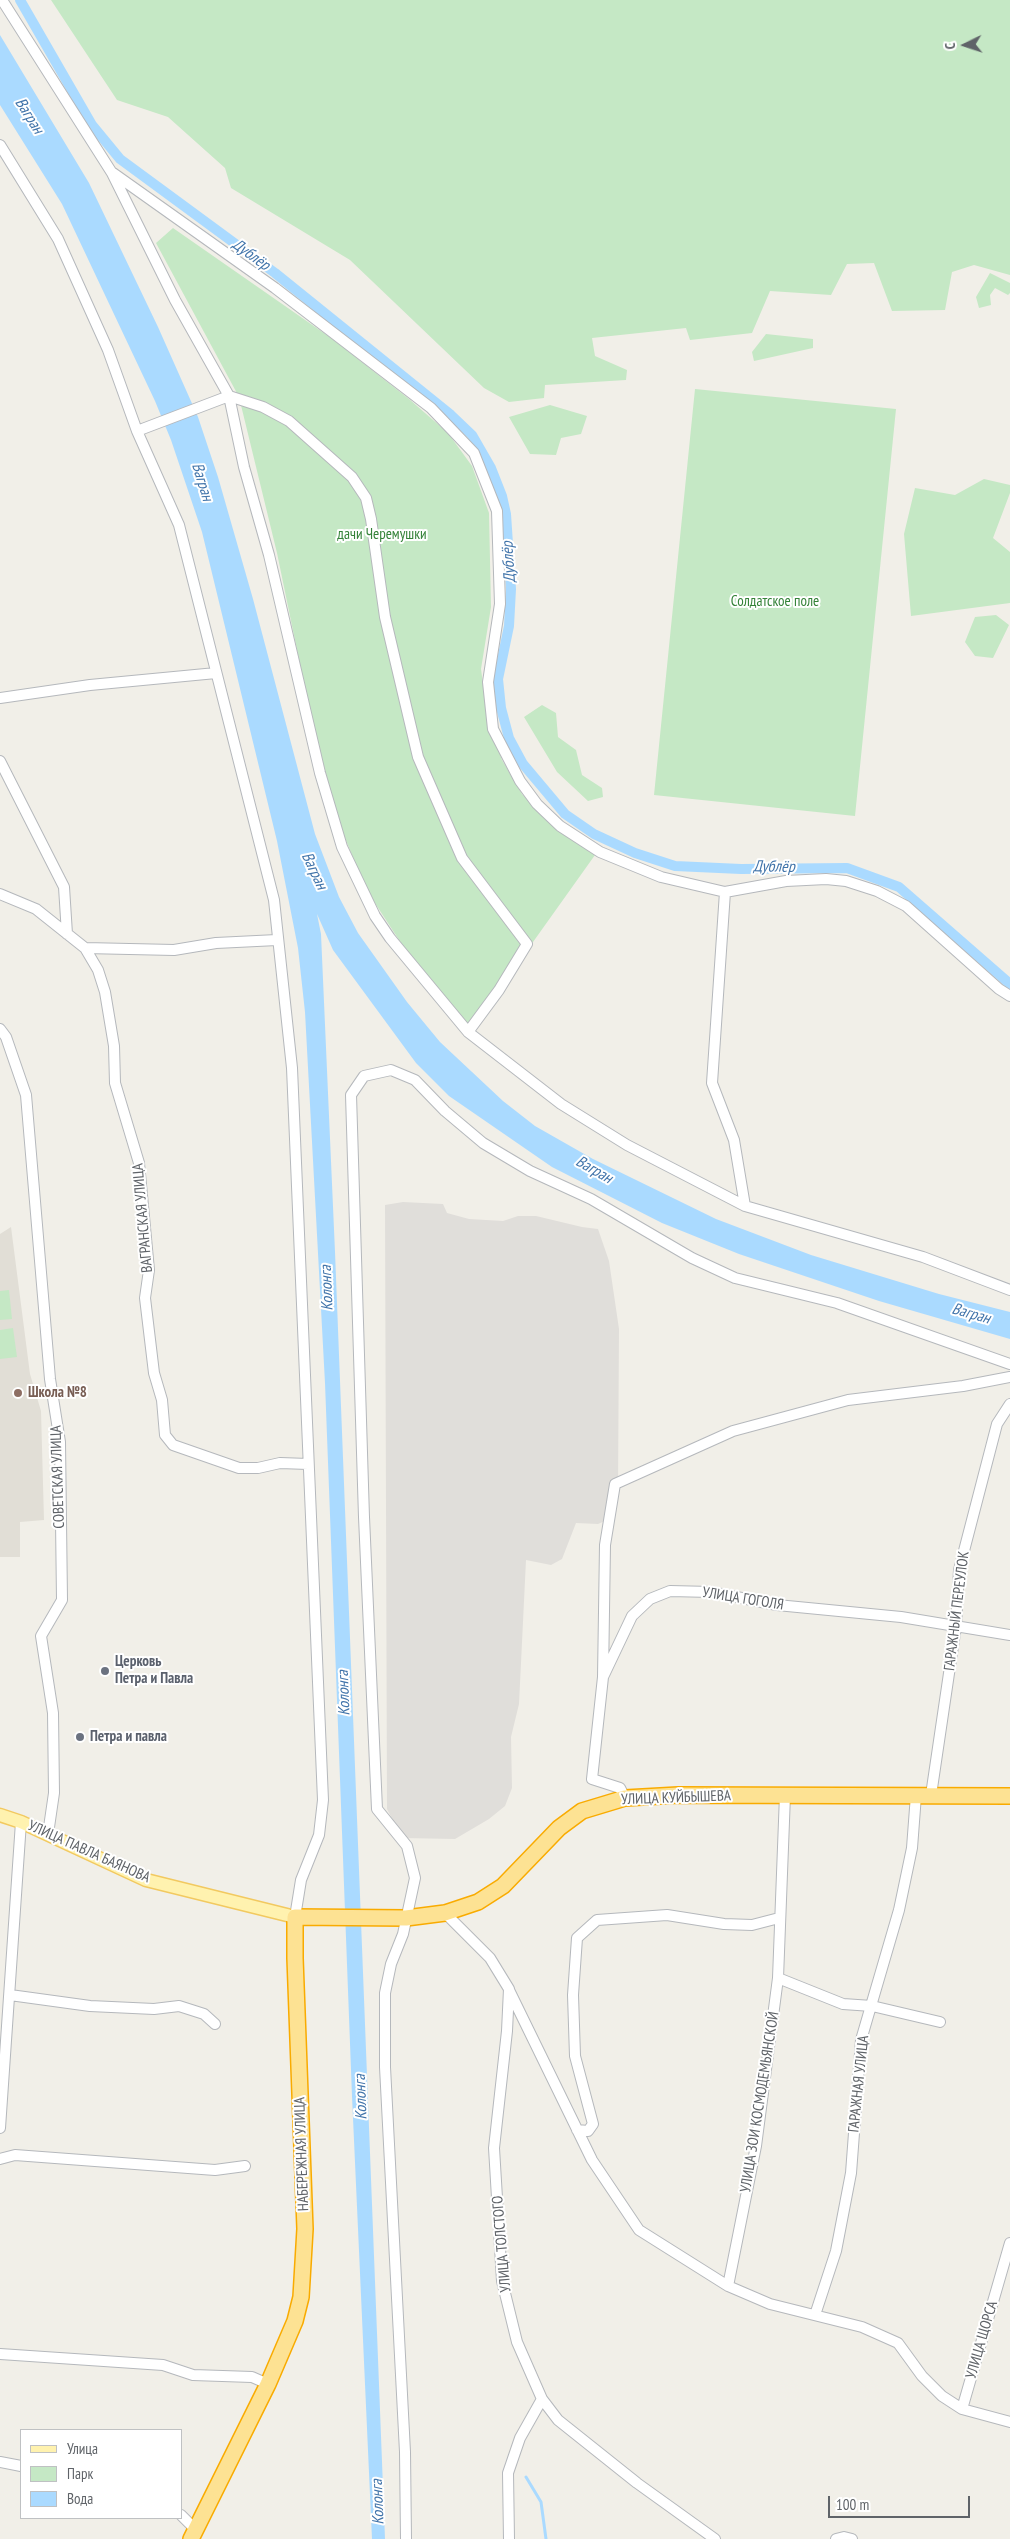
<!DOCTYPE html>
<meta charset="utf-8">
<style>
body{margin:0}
#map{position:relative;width:1010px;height:2539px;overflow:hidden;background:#f1efe8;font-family:"PT Sans Narrow",sans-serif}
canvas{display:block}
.legend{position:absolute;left:20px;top:2429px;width:162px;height:90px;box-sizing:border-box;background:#fff;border:1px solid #bfc1c3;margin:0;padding:6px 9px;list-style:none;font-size:15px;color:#5f6368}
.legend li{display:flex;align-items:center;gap:10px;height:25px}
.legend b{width:25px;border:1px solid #bfc1c3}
.north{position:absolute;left:940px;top:20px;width:50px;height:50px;-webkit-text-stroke:4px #fff;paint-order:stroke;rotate:266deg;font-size:14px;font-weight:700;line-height:20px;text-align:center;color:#5f6368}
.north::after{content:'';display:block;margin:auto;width:18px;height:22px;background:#5f6368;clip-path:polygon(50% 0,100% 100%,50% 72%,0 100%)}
.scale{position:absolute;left:828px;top:2496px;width:142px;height:22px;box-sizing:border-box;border:2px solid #5f6368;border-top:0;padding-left:6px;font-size:15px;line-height:18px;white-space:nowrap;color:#5f6368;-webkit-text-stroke:4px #fff;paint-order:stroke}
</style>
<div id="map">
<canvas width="1010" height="2539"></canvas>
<ul class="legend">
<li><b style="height:6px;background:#fff2af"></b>Улица</li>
<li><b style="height:14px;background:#c5e8c5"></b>Парк</li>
<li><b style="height:14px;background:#aadaff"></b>Вода</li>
</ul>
<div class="north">С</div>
<div class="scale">100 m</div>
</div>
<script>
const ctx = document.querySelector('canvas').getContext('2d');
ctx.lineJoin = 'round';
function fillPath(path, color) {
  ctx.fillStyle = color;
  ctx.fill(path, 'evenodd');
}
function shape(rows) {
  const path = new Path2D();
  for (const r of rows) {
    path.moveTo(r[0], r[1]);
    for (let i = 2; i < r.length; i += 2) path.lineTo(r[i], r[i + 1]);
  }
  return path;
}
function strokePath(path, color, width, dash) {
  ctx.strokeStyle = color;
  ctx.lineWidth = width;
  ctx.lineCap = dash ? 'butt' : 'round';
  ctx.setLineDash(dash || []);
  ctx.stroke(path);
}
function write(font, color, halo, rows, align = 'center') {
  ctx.font = font + ' "PT Sans Narrow",sans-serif';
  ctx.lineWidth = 4;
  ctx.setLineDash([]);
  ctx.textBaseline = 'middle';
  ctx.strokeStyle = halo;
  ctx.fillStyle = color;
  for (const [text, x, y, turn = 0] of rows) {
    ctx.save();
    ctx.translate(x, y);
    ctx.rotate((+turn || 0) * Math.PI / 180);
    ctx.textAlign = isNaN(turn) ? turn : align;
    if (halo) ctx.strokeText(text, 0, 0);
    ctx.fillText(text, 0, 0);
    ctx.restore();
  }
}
fillPath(shape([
 [403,1202,443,1204,447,1213,469,1219,503,1221,518,1216,536,1216,582,1227,598,1229,609,1261,619,1329,618,1489,614,1517,598,1524,576,1523,562,1559,551,1565,526,1560,519,1704,511,1737,512,1788,505,1806,489,1819,455,1839,402,1838,387,1809,385,1205]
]), '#e0deda');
fillPath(shape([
 [11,1227,30,1374,41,1411,44,1520,20,1522,20,1557,0,1557,0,1234]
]), '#e1ded6');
fillPath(shape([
 [51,0,1010,0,1010,275,974,265,952,272,945,310,892,311,874,263,847,264,831,295,770,291,752,333,690,340,686,328,592,338,595,356,627,370,626,380,545,385,544,398,509,402,484,388,350,260,231,188,225,168,168,117,117,100],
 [173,228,331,338,409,399,448,433,472,466,489,513,491,607,481,669,488,721,502,760,522,794,559,831,595,855,471,1029,403,946,367,891,340,826,311,718,277,553,239,397,156,243],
 [990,273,1010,283,1010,293,1008,295,995,288,990,295,991,305,979,308,976,297],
 [766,334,813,339,813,348,754,361,752,352],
 [695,389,896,409,855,816,654,795],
 [550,405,587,416,581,434,561,438,556,455,530,454,509,417],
 [984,479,1010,485,1010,493,993,538,1010,552,1010,603,911,616,904,534,915,488,955,495],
 [996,615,1009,625,993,658,975,656,965,642,975,617],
 [542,705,556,713,558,737,576,750,582,775,602,788,603,797,588,801,557,772,524,717],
 [9,1290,12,1319,0,1320,0,1291],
 [13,1328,17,1357,0,1359,0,1330]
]), '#c5e8c5');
fillPath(shape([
 [0,35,89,183,158,327,198,417,218,477,253,599,315,834,339,897,358,933,407,1002,440,1042,503,1101,535,1126,593,1159,716,1219,811,1255,939,1294,1010,1312,1010,1339,879,1301,739,1254,662,1223,552,1167,449,1096,416,1063,333,950,317,914,321,934,335,1252,385,2539,372,2539,352,2096,325,1383,305,1012,298,948,277,841,202,532,171,440,155,401,62,204,0,105]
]), '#aadaff');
strokePath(shape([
 [526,2477,541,2502,546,2539]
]), '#aadaff', 3);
strokePath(shape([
 [20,0,92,125,120,159,275,273,451,415,472,435,491,468,502,496,506,514,511,589,509,626,498,679,501,708,509,738,523,764,565,814,594,834,635,853,675,866,741,869,847,868,899,887,1010,984]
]), '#aadaff', 10);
const minor = shape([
 [2,0,112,173,175,300,229,396,244,467,269,555,320,773,342,847,375,916,390,938,468,1032,561,1104,627,1145,745,1206,923,1257,1010,1290],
 [0,145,58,239,108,350,137,431,179,525,274,900,292,1068,323,1800,319,1835,301,1880,295,1917],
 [113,173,275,288,431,408,474,453,497,511,500,604,488,682,493,729,520,781,537,804,560,826,600,852,661,877,725,892,786,881,826,879,846,881,877,891,906,906,999,989,1010,996],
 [137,431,229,396,263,407,289,421,352,477,366,498,371,519,385,617,418,757,462,858,527,944,499,990,468,1032],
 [0,698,90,685,216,673],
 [0,761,64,887,67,934],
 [725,892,712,1083,734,1140,745,1206],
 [0,894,36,909,85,948,174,950,216,943,277,940],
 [85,948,98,970,105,992,114,1046,115,1083,139,1163,149,1270,145,1298,154,1373,162,1400,165,1435,173,1445,239,1468,258,1468,280,1463,308,1464],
 [0,1029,6,1037,26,1095,50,1379,60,1442,62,1600,41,1636,53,1713,54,1793,48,1834],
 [603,1677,605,1545,615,1484,733,1431,848,1400,963,1386,1010,1377],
 [931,1795,956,1626,959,1570,997,1424,1010,1404],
 [625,1798,620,1788,592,1779,603,1677,632,1616,650,1599,670,1591,711,1592,777,1605,901,1617,1010,1635],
 [445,1913,490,1958,509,1989,507,2031,494,2148,502,2281,517,2342,542,2399,558,2420,637,2483,715,2539],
 [778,1978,843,2004,872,2006,940,2022],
 [509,1990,592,2160,639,2230,728,2286,770,2304,862,2327,898,2343,922,2376,942,2396,962,2409,1010,2422],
 [10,1995,90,2006,154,2009,179,2006,204,2014,215,2024],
 [0,2128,21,1822],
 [577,2130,588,2131,593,2124,575,2056,573,1995,577,1938,597,1920,667,1915,724,1924,752,1925,779,1918],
 [0,2159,15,2155,215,2170,245,2166],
 [728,2286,756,2146,778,1978,785,1795],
 [815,2315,836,2251,851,2173,861,2040,899,1910,912,1848,916,1795],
 [0,2354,163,2365,193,2375,252,2377,268,2384],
 [962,2409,1010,2243],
 [0,2462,21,2466],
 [181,2515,196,2530],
 [406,2539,405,2452,385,2067,385,1993,391,1964,403,1934,415,1878,407,1846,377,1809,364,1517,351,1095,364,1076,391,1070,415,1080,445,1111,483,1143,530,1171,591,1199,692,1258,735,1278,837,1303,1010,1364],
 [509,2539,508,2473,520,2438,542,2399],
 [836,2539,844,2537,852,2539]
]);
const major = shape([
 [0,1815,21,1822,146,1880,295,1917]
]);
const highway = shape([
 [191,2539,268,2384,295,2321,301,2297,305,2229,295,1958,295,1917,406,1918,445,1913,478,1902,503,1886,559,1828,582,1811,625,1798,678,1795,1010,1796]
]);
strokePath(minor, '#b5b8bc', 12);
strokePath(major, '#f2c960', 15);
strokePath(highway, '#f9ab00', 18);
strokePath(minor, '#fff', 10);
strokePath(major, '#fff2af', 12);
strokePath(highway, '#fde293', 15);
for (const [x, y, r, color] of [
 [18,1393,5,"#8d6e63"],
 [105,1671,5,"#6b7280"],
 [80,1737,5,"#6b7280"]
]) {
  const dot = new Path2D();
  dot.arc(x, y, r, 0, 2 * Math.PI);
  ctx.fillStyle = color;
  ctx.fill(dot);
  strokePath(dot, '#fff', 2);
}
write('15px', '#348238', '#fff', [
 ["дачи Черемушки",382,535],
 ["Солдатское поле",775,602]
]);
write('15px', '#5f6368', '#fff', [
 ["ВАГРАНСКАЯ УЛИЦА",143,1218,-95],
 ["СОВЕТСКАЯ УЛИЦА",58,1477,-92],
 ["УЛИЦА ГОГОЛЯ",743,1599,9],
 ["ГАРАЖНЫЙ ПЕРЕУЛОК",957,1611,-83],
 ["УЛИЦА КУЙБЫШЕВА",676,1798,-2],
 ["УЛИЦА ПАВЛА БАЯНОВА",89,1852,24],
 ["ГАРАЖНАЯ УЛИЦА",859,2084,-84],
 ["УЛИЦА ЗОИ КОСМОДЕМЬЯНСКОЙ",760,2102,-81],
 ["НАБЕРЕЖНАЯ УЛИЦА",302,2154,-92],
 ["УЛИЦА ТОЛСТОГО",502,2244,-95],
 ["УЛИЦА ЩОРСА",982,2340,-74]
]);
write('bold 15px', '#785e54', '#fff', [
 ["Школа №8",28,1393]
], 'left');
write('bold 15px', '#5b616d', '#fff', [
 ["Церковь",115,1662],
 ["Петра и Павла",115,1679],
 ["Петра и павла",90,1737]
], 'left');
write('italic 16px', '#4174aa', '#fff', [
 ["Вагран",29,116,58],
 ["Дублёр",251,255,36],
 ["Вагран",202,482,73],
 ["Дублёр",509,562,-94],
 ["Дублёр",774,867,1],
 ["Вагран",314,871,65],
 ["Вагран",594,1170,30],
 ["Колонга",327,1288,-92],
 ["Вагран",971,1314,16],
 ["Колонга",344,1693,-92],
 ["Колонга",361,2097,-92],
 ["Колонга",378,2502,-92]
]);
</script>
